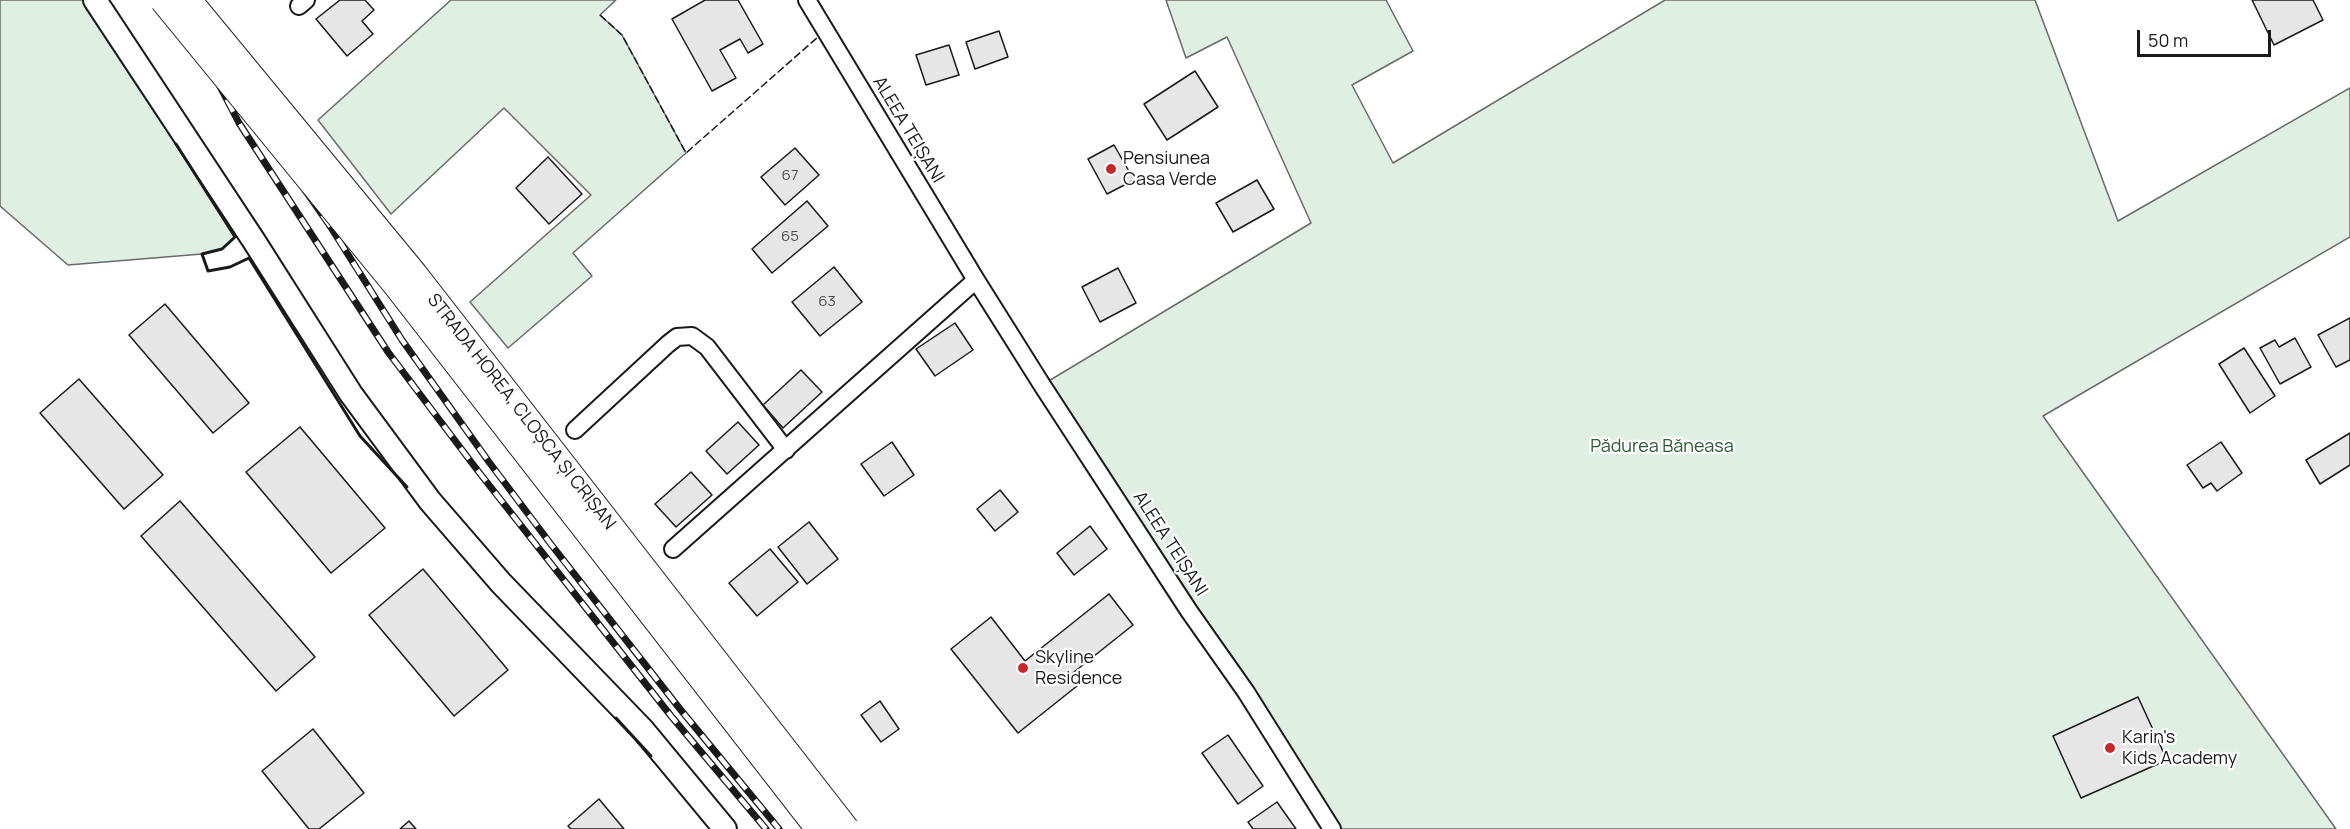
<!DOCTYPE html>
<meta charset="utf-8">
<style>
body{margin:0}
#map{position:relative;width:2350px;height:829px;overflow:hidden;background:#fff;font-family:Manrope,sans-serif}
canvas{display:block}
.scale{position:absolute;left:2137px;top:30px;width:134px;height:27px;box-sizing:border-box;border:3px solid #1a1a1a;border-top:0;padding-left:8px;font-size:18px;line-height:21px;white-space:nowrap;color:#1a1a1a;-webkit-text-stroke:4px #fff;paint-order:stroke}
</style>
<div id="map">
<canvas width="2350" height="829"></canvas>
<div class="scale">50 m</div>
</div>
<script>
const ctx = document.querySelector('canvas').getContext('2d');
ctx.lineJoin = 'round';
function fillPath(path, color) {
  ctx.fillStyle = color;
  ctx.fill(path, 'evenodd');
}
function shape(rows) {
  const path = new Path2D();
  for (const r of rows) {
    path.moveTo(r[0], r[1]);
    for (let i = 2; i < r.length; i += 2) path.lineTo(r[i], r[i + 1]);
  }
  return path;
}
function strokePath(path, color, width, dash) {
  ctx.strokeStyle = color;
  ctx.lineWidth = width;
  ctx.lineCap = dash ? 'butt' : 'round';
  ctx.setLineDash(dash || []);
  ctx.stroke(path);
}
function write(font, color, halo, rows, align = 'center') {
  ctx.font = font + ' Manrope,sans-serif';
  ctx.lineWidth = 4.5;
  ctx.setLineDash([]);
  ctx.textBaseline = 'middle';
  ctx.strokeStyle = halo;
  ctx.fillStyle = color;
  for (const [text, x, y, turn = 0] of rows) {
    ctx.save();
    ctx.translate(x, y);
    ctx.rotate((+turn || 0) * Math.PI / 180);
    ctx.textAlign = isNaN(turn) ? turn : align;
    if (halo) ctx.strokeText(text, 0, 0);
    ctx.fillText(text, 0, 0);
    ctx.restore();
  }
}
const green = shape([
 [0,0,88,0,127,67,235,237,222,249,202,254,68,265,0,206,0,0],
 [451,0,616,0,600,15,622,35,686,153,573,253,592,276,508,348,470,302,591,195,504,108,391,214,318,120,451,0],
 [1166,0,1386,0,1413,51,1352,85,1393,163,1665,0,2035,0,2118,221,2350,88,2350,237,2043,416,2336,829,1332,829,1042,385,1311,223,1227,37,1186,58,1166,0]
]);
fillPath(green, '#e0efe3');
strokePath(green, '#6a6a6a', 1.5);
const building = shape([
 [340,0,365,0,374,10,362,21,373,34,347,56,316,19,340,0],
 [705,0,738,0,763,44,748,53,740,39,720,50,736,78,712,91,672,19,705,0],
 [2252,0,2313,0,2323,20,2274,45,2252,0],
 [999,31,1008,57,975,69,966,42,999,31],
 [949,45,959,75,926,85,916,55,949,45],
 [1195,71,1218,107,1167,140,1144,104,1195,71],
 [1114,145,1134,180,1107,194,1088,159,1114,145],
 [795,148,819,175,785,205,761,177,795,148],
 [548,157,582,194,549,224,516,188,548,157],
 [1257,180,1274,209,1233,232,1216,203,1257,180],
 [807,201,828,226,772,273,752,249,807,201],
 [834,267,862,302,820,336,792,302,834,267],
 [1118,268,1136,303,1100,322,1082,287,1118,268],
 [165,304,249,403,213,433,129,335,165,304],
 [2350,318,2350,360,2336,367,2318,335,2350,318],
 [955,323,973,350,935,376,916,349,955,323],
 [2295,338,2311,367,2280,384,2260,348,2275,340,2279,347,2295,338],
 [2244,348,2275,396,2250,413,2219,364,2244,348],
 [801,370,822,392,783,428,763,405,801,370],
 [79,379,163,475,124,509,40,413,79,379],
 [738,422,759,445,727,474,706,451,738,422],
 [300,427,385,528,331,573,246,472,300,427],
 [2350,433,2350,465,2320,484,2306,460,2350,433],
 [892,442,914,475,884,496,861,464,892,442],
 [2221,442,2242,473,2217,491,2211,483,2203,488,2187,465,2221,442],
 [691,472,712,495,676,527,655,504,691,472],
 [1000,490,1018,512,995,531,977,509,1000,490],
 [180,501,315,657,276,691,141,536,180,501],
 [809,522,838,559,807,584,778,547,809,522],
 [1090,526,1107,549,1074,575,1057,553,1090,526],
 [770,549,798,582,757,616,729,583,770,549],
 [423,569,508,670,454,716,369,615,423,569],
 [1109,594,1133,625,1069,676,1077,686,1018,733,951,649,991,617,1025,661,1109,594],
 [2138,697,2167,760,2081,798,2053,736,2138,697],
 [880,701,899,729,881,742,861,715,880,701],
 [313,729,364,793,319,829,309,829,262,771,313,729],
 [1228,735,1263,786,1238,804,1202,753,1228,735],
 [599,799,624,829,571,829,568,826,599,799],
 [1277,802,1296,829,1253,829,1248,822,1277,802],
 [409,821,416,829,400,829,409,821]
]);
fillPath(building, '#e6e6e6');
strokePath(building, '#1a1a1a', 1.5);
const street = shape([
 [807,0,976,280,1042,385,1189,611,1246,692,1332,829],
 [299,6,306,0],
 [575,430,668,344,677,337,692,336,707,347,786,450],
 [673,549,976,280]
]);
const secondary = shape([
 [95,0,254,241,351,394,430,501,501,583,643,730,725,829]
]);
strokePath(street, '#1a1a1a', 20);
strokePath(secondary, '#1a1a1a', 26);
strokePath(street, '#fff', 16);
strokePath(secondary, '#fff', 22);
const rail = shape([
 [175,0,239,123,388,352,478,471,671,716,766,829],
 [192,0,255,118,330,226,402,340,489,462,550,543,680,709,779,829]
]);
strokePath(rail, '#1a1a1a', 7);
strokePath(rail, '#fff', 4.5, [14]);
const primaryBridge = shape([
 [163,0,397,286,819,829],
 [188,0,414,274,846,829]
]);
strokePath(primaryBridge, '#1a1a1a', 28, []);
strokePath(primaryBridge, '#fff', 26);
strokePath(shape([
 [600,15,622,35,686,153,818,37]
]), '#1a1a1a', 1.5, [8, 3]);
strokePath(shape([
 [176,144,235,237,222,249,202,254,208,271,230,267,249,258,360,436,407,487],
 [616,718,651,756]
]), '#1a1a1a', 3);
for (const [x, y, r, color] of [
 [1111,169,6,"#c62828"],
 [1023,668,6,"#c62828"],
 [2110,748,6,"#c62828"]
]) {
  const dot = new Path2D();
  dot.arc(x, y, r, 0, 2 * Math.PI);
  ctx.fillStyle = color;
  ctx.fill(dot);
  strokePath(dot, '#fff', 2);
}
write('15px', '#4d4d4d', null, [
 ["67",790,176],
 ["65",790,237],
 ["63",827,302]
]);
write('18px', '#1a1a1a', '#fff', [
 ["ALEEA TEIȘANI",908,130,59],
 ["STRADA HOREA, CLOȘCA ȘI CRIȘAN",521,412,52],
 ["ALEEA TEIȘANI",1170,544,57]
]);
write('18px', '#1a1a1a', '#fff', [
 ["Pensiunea",1123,159],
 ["Casa Verde",1123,180],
 ["Skyline",1035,658],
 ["Residence",1035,679],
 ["Karin's",2122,738],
 ["Kids Academy",2122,759]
], 'left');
write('18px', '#2b5a34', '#fff', [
 ["Pădurea Băneasa",1662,447]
]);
</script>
